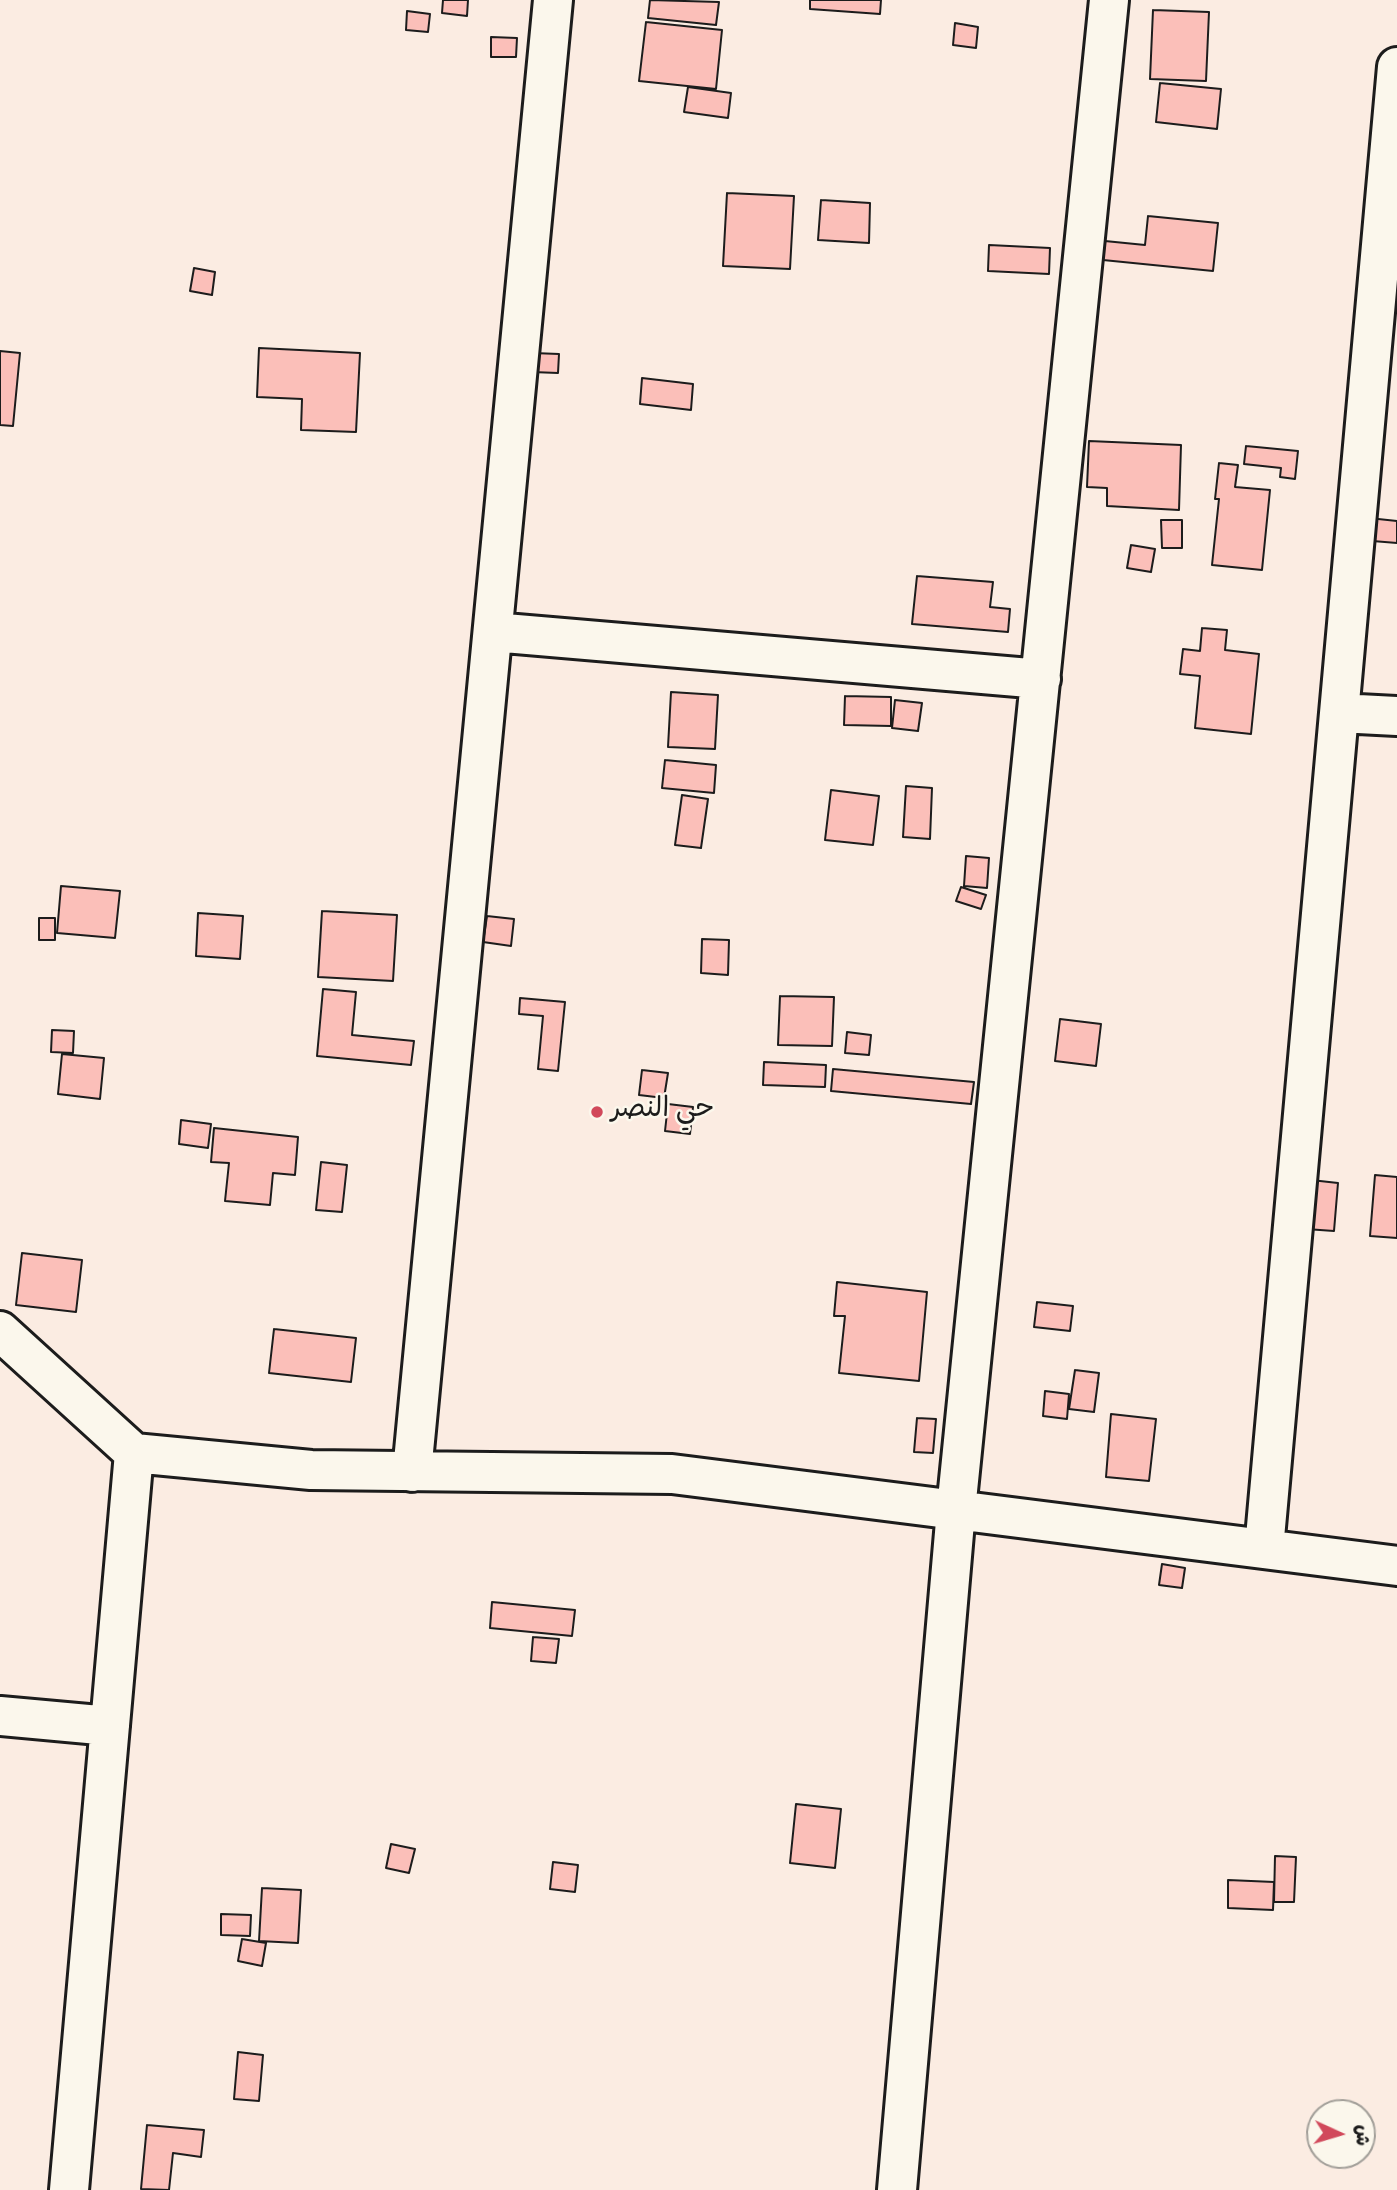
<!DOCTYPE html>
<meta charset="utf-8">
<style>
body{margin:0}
#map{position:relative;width:1397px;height:2190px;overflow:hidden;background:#fbece2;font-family:Dekko,"Playpen Sans Arabic",sans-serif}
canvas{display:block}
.north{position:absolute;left:1306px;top:2099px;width:70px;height:70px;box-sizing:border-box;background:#fbf7ec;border:2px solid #a29f99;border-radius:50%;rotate:94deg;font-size:19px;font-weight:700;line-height:28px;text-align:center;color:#1c1c1c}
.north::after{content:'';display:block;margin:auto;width:24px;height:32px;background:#d1495b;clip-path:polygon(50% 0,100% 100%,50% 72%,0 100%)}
</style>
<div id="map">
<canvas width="1397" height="2190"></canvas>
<div class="north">ش</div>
</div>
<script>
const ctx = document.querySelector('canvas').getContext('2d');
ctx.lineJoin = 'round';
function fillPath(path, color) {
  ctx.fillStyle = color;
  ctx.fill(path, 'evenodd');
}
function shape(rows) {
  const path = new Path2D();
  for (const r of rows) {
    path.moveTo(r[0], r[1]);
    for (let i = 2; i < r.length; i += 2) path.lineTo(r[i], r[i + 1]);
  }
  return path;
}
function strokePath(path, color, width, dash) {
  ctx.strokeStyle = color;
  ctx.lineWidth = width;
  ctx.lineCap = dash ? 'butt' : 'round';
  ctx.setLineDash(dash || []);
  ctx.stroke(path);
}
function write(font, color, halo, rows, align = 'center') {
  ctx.font = font + ' Dekko,"Playpen Sans Arabic",sans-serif';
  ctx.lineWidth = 5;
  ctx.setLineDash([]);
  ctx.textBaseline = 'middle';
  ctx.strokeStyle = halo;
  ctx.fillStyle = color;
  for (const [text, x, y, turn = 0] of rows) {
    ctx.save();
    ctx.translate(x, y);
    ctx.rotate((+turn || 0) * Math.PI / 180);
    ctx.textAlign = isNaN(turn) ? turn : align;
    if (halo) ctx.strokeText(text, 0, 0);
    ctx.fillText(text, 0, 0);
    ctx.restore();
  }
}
const building = shape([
 [443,0,468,0,467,16,442,13,443,0],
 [650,0,719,2,716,25,648,18,650,0],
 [810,0,881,0,880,14,810,9,810,0],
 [1153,10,1209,12,1206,81,1150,79,1153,10],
 [407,11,430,14,428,32,406,30,407,11],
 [646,22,722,30,716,89,639,81,646,22],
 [955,23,978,27,976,48,953,45,955,23],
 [491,37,517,38,516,57,491,57,491,37],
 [1160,83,1221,89,1217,129,1156,122,1160,83],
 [688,87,731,93,728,118,684,112,688,87],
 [727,193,794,196,790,269,723,266,727,193],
 [821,200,870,203,869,243,818,240,821,200],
 [1148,216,1218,223,1213,271,1103,260,1105,241,1145,245,1148,216],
 [989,245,1050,248,1049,274,988,271,989,245],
 [194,268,215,272,212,295,190,291,194,268],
 [259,348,360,353,356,432,301,430,302,399,257,397,259,348],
 [0,351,20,353,13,426,0,425,0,351],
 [533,353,559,354,558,373,532,372,533,353],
 [642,378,693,384,691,410,640,404,642,378],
 [1089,441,1181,445,1179,510,1107,506,1107,488,1087,487,1089,441],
 [1246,446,1298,451,1295,479,1280,477,1281,468,1244,464,1246,446],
 [1219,463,1238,465,1235,487,1270,490,1262,570,1212,565,1219,499,1215,499,1219,463],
 [1350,516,1397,521,1397,543,1348,539,1350,516],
 [1161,520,1182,520,1182,548,1162,548,1161,520],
 [1131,545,1155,549,1151,572,1127,568,1131,545],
 [917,576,993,582,990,607,1010,609,1008,632,912,624,917,576],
 [1202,628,1227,630,1225,650,1259,654,1251,734,1195,728,1200,676,1180,674,1183,649,1200,651,1202,628],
 [671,692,718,695,715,749,668,747,671,692],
 [845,696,891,697,891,726,844,725,845,696],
 [895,700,922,703,918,731,892,728,895,700],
 [665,760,716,765,714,793,662,788,665,760],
 [906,786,932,788,930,839,903,837,906,786],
 [831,790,879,796,873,845,825,840,831,790],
 [682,795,708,799,701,848,675,845,682,795],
 [966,856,989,858,987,888,964,886,966,856],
 [61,886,120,891,115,938,57,933,61,886],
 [961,887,986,895,981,909,956,901,961,887],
 [322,911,397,915,393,981,318,977,322,911],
 [198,913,243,916,240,959,196,956,198,913],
 [487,916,514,919,511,946,483,942,487,916],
 [39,918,55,918,55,940,39,940,39,918],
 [702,939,729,940,728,975,701,973,702,939],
 [323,989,356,992,352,1035,414,1041,411,1065,317,1056,323,989],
 [780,996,834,997,832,1046,778,1045,780,996],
 [520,998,565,1002,558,1071,538,1069,543,1016,519,1014,520,998],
 [1060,1019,1101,1024,1096,1066,1055,1061,1060,1019],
 [52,1030,74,1031,73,1053,51,1052,52,1030],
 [847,1032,871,1035,869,1055,845,1053,847,1032],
 [62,1054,104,1058,100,1099,58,1094,62,1054],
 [764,1062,826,1065,825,1087,763,1085,764,1062],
 [833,1069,974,1082,971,1104,831,1091,833,1069],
 [642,1070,668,1073,664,1098,639,1095,642,1070],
 [668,1104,693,1107,690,1134,665,1131,668,1104],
 [181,1120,211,1124,208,1148,179,1144,181,1120],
 [214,1128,298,1137,295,1175,273,1173,270,1205,225,1201,229,1163,211,1162,214,1128],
 [321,1162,347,1165,342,1212,316,1210,321,1162],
 [1375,1175,1397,1177,1397,1238,1370,1236,1375,1175],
 [1311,1180,1338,1183,1334,1231,1306,1229,1311,1180],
 [22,1253,82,1260,76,1312,16,1305,22,1253],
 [837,1282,927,1292,919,1381,839,1373,845,1316,834,1316,837,1282],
 [1037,1302,1073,1306,1070,1331,1034,1327,1037,1302],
 [274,1329,356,1338,351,1382,269,1373,274,1329],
 [1075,1370,1099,1373,1094,1412,1069,1409,1075,1370],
 [1045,1391,1069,1394,1067,1419,1043,1416,1045,1391],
 [1111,1414,1156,1419,1149,1481,1106,1477,1111,1414],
 [917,1418,936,1419,933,1453,914,1452,917,1418],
 [1162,1564,1185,1568,1182,1588,1159,1585,1162,1564],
 [492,1602,575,1610,572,1636,490,1628,492,1602],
 [533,1637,559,1639,556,1663,531,1661,533,1637],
 [796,1804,841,1809,835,1868,790,1863,796,1804],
 [391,1844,415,1849,409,1873,386,1868,391,1844],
 [1275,1856,1296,1857,1294,1902,1274,1902,1275,1856],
 [553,1862,578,1865,575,1892,550,1889,553,1862],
 [1228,1880,1274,1882,1273,1910,1228,1908,1228,1880],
 [262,1888,301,1890,298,1943,259,1941,262,1888],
 [221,1914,251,1915,250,1936,221,1935,221,1914],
 [242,1939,266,1943,262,1966,238,1961,242,1939],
 [238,2052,263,2055,259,2101,234,2099,238,2052],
 [147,2125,204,2130,201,2157,173,2153,169,2190,141,2189,147,2125]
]);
fillPath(building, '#fbbfb9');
strokePath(building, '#1c1c1c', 2);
const minor = shape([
 [493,632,1041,679],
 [1339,713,1397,716],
 [0,1331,134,1453,311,1470,672,1474,1397,1566],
 [412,1472,553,0],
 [1264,1549,1397,67],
 [0,1716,110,1726],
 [69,2190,134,1453],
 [897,2190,956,1510,1109,0]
]);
strokePath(minor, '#1c1c1c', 44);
strokePath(minor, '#fbf7ec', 38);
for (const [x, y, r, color] of [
 [597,1112,7,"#d1495b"]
]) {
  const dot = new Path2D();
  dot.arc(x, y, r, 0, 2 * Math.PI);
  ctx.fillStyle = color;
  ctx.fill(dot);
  strokePath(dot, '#fbf7ec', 2.5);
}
write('28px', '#1c1c1c', '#fbf7ec', [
 ["حي النصر",611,1112]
], 'left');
</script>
